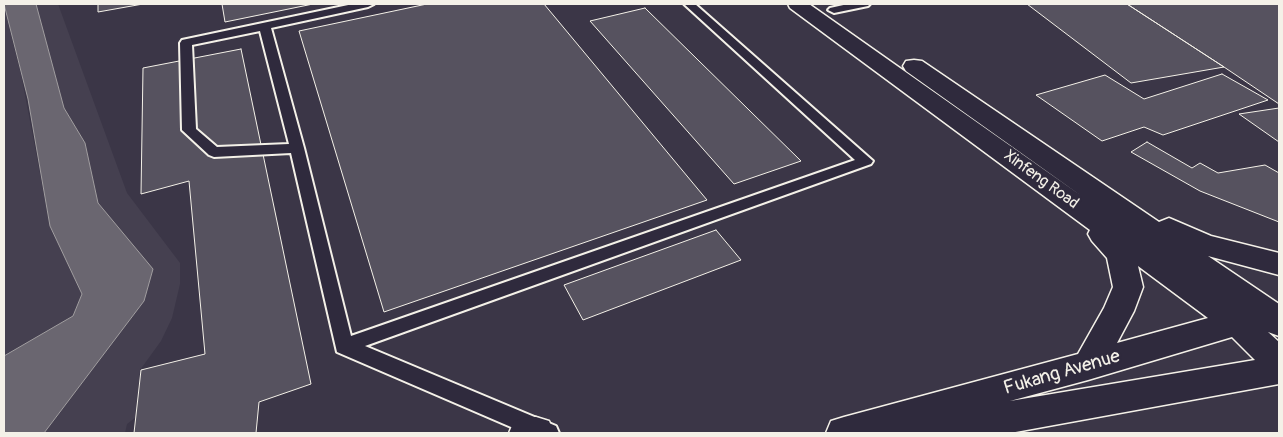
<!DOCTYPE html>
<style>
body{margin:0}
#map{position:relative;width:1283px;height:437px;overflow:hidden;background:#2f2a3d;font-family:Pangolin,sans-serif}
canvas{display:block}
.frame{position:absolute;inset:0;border:5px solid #f4f1e8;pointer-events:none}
</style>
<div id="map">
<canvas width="1283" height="437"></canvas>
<div class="frame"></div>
</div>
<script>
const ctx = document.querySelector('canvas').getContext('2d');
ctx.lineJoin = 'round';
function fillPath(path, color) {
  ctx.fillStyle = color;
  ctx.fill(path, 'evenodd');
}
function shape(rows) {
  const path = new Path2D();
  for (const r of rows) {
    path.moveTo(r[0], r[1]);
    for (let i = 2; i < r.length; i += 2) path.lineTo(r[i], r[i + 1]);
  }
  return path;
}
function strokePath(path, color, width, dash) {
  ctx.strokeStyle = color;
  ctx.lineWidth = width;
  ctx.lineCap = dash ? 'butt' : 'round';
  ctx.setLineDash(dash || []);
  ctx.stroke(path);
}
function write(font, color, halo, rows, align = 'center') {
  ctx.font = font + ' Pangolin,sans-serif';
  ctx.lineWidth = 4.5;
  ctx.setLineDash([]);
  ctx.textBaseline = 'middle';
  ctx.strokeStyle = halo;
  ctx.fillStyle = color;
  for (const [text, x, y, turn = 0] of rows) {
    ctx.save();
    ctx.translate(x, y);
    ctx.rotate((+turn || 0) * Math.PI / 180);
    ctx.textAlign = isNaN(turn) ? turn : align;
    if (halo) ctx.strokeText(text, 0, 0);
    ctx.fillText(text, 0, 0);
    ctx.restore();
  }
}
fillPath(shape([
 [4,4,1279,4,1279,433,4,433]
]), '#3b3647');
fillPath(shape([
 [36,4,58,4,127,193,180,263,180,284,172,318,161,341,140,370,136,417,127,424,125,433,44,433,144,301,153,270,98,203,85,143,64,108],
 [4,7,21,74,50,226,82,294,73,316,4,356]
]), '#454050');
const water = shape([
 [4,4,36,4,64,108,85,143,98,203,153,269,144,301,44,433,4,433,4,356,73,316,82,294,50,226,28,99,4,4]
]);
fillPath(water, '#6a6670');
strokePath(water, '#a19ea0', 1);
const building = shape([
 [98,4,143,4,98,12,98,4],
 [222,4,313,4,225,22,222,4],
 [427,4,544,4,707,200,384,312,299,31,427,4],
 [1027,4,1127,4,1224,67,1131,83,1027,4],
 [1127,4,1279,4,1279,104,1224,67,1127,4],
 [645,8,801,161,734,184,590,21,645,8],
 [241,49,311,384,259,402,256,433,134,433,141,370,205,354,189,181,141,194,143,68,241,49],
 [1222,74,1268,100,1163,135,1144,127,1102,141,1036,95,1105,75,1144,99,1222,74],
 [1279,108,1279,142,1239,114,1279,108],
 [1147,142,1192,168,1200,163,1218,173,1265,165,1279,173,1279,222,1200,191,1131,152,1147,142],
 [716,230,741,260,583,320,564,285,716,230]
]);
fillPath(building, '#56525f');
strokePath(building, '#f4f1e8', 1);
const lane = shape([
 [353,4,374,4,368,7,271,28,304,148,351,336,855,160,684,4,695,4,873,161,871,164,365,346,556,426,559,433,525,433,337,352,291,153,214,157,209,155,182,130,180,43,182,40,353,4],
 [260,31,289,144,217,147,196,129,192,45,260,31],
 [848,4,870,4,868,6,834,13,828,10,830,8,848,4]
]);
const street = shape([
 [527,417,536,417,549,421,554,433,509,433,514,421,527,417]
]);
const secondary = shape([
 [788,4,809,4,1083,197,906,71,903,66,906,61,914,60,922,61,1159,222,1169,218,1211,236,1279,253,1279,275,1208,256,1279,304,1279,336,1268,332,1279,342,1279,384,1010,433,826,433,831,421,844,417,1078,354,1104,308,1113,287,1107,258,1092,241,1088,234,1090,230,790,8,788,4],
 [1138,266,1208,318,1117,343,1134,311,1143,287,1138,266],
 [1232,337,1255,360,1010,401,1088,380,1232,337]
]);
strokePath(lane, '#f4f1e8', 4);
strokePath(street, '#f4f1e8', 3);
strokePath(secondary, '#f4f1e8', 3);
fillPath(lane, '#2f2a3d');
fillPath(street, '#2f2a3d');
fillPath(secondary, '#2f2a3d');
write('16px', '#f4f1e8', '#2f2a3d', [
 ["Xinfeng Road",1041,180,36]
]);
write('19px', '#f4f1e8', '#2f2a3d', [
 ["Fukang Avenue",1062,373,-16]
]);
</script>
